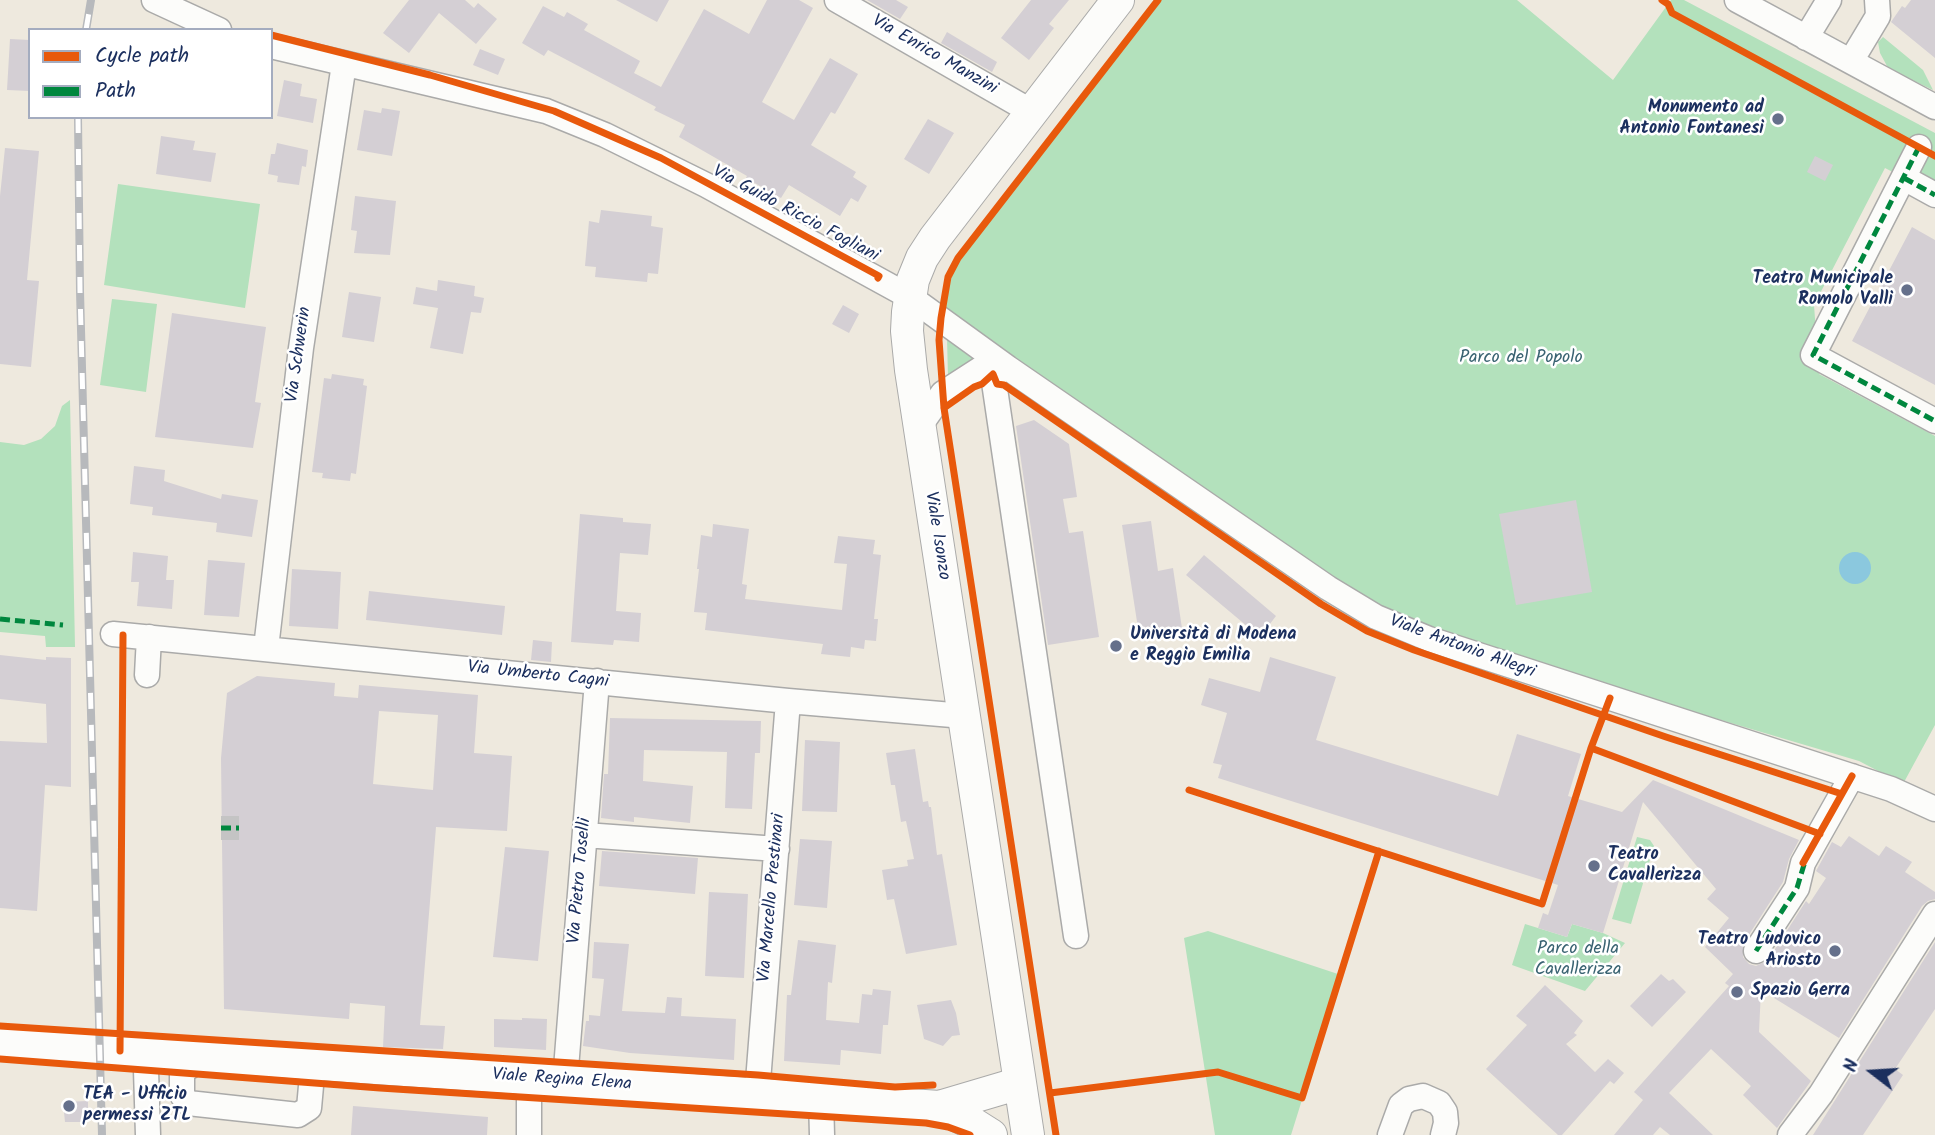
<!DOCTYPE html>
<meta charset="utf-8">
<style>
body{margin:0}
#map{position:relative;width:1935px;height:1135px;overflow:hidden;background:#eee9de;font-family:Kalam,sans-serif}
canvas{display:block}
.legend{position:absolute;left:28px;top:28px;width:245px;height:91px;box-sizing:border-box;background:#fff;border:2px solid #a4acbf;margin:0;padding:9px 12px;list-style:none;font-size:21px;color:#1b2f5e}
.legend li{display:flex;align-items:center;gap:14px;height:35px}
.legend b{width:35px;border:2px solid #a4acbf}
.north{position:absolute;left:1837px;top:1037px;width:70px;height:70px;-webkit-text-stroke:5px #fff;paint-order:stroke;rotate:287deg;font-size:19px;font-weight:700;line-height:28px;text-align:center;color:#1b2f5e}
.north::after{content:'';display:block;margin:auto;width:24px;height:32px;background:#1b2f5e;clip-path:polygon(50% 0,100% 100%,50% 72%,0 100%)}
</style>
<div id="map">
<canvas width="1935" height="1135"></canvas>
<ul class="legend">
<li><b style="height:9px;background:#e8590c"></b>Cycle path</li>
<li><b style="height:9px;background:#00873e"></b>Path</li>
</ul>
<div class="north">N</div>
</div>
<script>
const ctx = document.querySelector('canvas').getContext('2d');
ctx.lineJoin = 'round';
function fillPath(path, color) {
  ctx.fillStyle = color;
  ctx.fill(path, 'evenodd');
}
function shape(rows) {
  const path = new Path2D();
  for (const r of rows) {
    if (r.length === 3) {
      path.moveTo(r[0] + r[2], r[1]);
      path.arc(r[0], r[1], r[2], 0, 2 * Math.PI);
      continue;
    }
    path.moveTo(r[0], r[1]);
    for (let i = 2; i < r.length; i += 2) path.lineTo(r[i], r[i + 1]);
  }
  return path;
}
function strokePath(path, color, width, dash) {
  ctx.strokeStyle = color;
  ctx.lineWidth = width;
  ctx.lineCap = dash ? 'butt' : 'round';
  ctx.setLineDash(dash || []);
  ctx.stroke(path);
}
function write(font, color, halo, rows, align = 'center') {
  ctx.font = font + ' Kalam,sans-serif';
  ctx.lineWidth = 5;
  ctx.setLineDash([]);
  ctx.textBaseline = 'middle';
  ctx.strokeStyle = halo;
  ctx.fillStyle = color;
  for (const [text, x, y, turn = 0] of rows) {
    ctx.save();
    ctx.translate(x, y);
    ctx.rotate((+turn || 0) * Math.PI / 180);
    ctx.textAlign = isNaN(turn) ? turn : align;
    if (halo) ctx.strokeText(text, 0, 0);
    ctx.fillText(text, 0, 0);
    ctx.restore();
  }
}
fillPath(shape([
 [1158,0,1517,0,1613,80,1671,0,1684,0,1935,133,1935,194,1885,168,1814,305,1819,374,1935,436,1935,725,1903,784,1859,761,1714,718,1685,723,1376,617,941,318,948,277,958,258],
 [1883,37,1923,70,1933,90,1893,71,1887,66,1880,53,1878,42],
 [118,184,260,204,245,308,104,285],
 [112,299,157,304,146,392,100,385],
 [947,337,978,357,948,378],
 [70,400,75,647,46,647,45,636,0,632,0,442,24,445,41,439,55,426,62,406],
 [1637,837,1650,840,1654,846,1631,924,1612,919],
 [1525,924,1567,937,1572,924,1603,933,1625,943,1585,991,1512,965],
 [1208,931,1341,975,1291,1135,1215,1135,1184,938]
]), '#b3e1bc');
fillPath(shape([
 [1855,568,16]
]), '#8bc8de');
fillPath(shape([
 [409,0,465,0,474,8,478,3,497,19,476,44,439,13,409,53,383,33],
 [616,0,669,0,657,22],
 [767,0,799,0,813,8,762,102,794,120,830,58,858,74,835,114,831,112,811,145,856,172,853,177,867,186,858,202,851,198,840,216,789,185,781,198,746,178,747,176,679,137,685,125,654,110,656,107,548,50,544,56,522,43,543,6,564,17,567,12,588,24,584,30,640,61,634,73,661,87,704,9,749,34],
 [867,0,896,0,908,7,900,19],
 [1031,0,1069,0,1049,24,1054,28,1029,60,1001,38],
 [1911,0,1935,0,1935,58,1891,22,1902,6,1905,8],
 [947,32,997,62,992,72,941,43],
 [10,39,30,40,30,91,7,90],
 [480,49,505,59,498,75,473,65],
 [284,80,302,84,300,96,317,99,313,123,277,116],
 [382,108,400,111,392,156,357,150,364,110,381,113],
 [928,119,954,133,929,174,904,159],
 [161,136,195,141,193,150,216,153,211,182,156,174],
 [277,143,308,150,306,167,302,166,299,185,277,182,278,176,268,174,271,154,275,154],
 [5,148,39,151,27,280,39,281,31,367,0,364,0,196],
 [1815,156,1833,165,1825,181,1807,172],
 [355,196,396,201,390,255,354,253,357,231,351,230],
 [601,210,652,216,651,226,663,228,658,274,648,273,647,282,595,277,596,267,585,266,589,221,599,223],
 [1912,227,1935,240,1935,385,1852,341],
 [438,280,475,286,474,296,484,298,481,313,471,312,463,354,430,348,438,308,413,304,416,287,437,291],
 [349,292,381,297,374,342,342,337],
 [843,305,859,314,849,333,832,324],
 [172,313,266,327,255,402,261,403,253,448,155,437],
 [332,374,364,379,363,385,367,386,356,474,351,473,350,481,322,478,323,473,312,472,324,378,331,379],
 [1034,420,1069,444,1077,497,1063,499,1069,533,1083,531,1099,637,1048,645,1016,426],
 [134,466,165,470,164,481,221,499,222,494,258,500,252,537,216,532,217,523,152,515,153,507,130,504],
 [1576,500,1592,592,1516,605,1499,514],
 [580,514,623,518,623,522,651,524,648,555,620,553,616,611,641,613,639,642,614,640,613,645,571,642],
 [1151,521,1158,571,1173,568,1183,635,1140,641,1122,525],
 [713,524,749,529,742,584,747,585,745,599,842,610,847,564,834,563,838,536,875,540,873,554,881,555,874,619,878,619,876,641,865,640,864,649,851,647,850,657,821,654,823,644,705,630,707,613,694,612,699,569,697,569,701,535,712,537],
 [133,552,168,556,166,580,174,580,172,609,137,606,139,582,131,582],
 [1204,555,1276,616,1260,637,1186,575],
 [208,560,245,563,239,617,204,615],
 [292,569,341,572,338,629,289,626],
 [369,591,505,606,502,635,366,620],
 [533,640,552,642,551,662,531,660],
 [0,655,46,660,46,657,71,658,71,787,45,785,37,911,0,908,0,741,47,743,46,704,0,699],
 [1270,657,1336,677,1316,740,1498,796,1517,734,1581,754,1568,796,1622,812,1653,780,1799,840,1789,859,1783,882,1743,944,1743,957,1749,964,1756,966,1768,960,1806,901,1809,904,1826,878,1816,871,1832,842,1841,847,1849,836,1879,856,1886,846,1912,862,1905,872,1935,892,1935,899,1928,901,1922,906,1839,1038,1761,990,1759,1032,1811,1081,1777,1128,1743,1095,1751,1086,1711,1049,1669,1093,1713,1135,1670,1135,1660,1127,1653,1135,1614,1135,1643,1100,1634,1092,1729,986,1725,983,1733,974,1705,947,1729,918,1707,899,1716,889,1643,802,1603,933,1572,924,1567,937,1538,928,1543,913,1548,915,1558,885,1218,778,1222,765,1213,763,1227,713,1201,705,1209,678,1260,692],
 [257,676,335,683,334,696,358,698,359,685,478,695,474,753,512,756,507,831,436,827,420,1025,445,1026,443,1049,383,1047,385,1006,350,1003,349,1019,224,1009,221,758,227,693],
 [379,711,438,715,433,790,373,784],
 [610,718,761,721,760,753,755,753,752,809,725,808,727,752,644,750,643,781,693,786,690,823,634,817,634,822,601,818,604,774,608,774],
 [805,740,840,742,837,812,802,811],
 [915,749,923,802,928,801,929,807,931,807,937,855,942,854,957,945,906,954,894,899,887,900,882,870,908,866,907,860,914,859,906,821,901,822,895,785,891,785,886,753],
 [800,839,832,841,827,908,794,905],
 [505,847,549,851,538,961,493,957],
 [602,851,698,858,695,894,599,886],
 [709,892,748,894,744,978,705,976],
 [798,940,836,945,832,983,828,982,826,1020,859,1023,862,994,872,995,873,989,891,991,888,1025,883,1025,881,1054,841,1050,840,1065,784,1061,787,995,791,995],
 [594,942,629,944,622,1011,665,1013,667,997,682,998,681,1016,736,1019,734,1060,630,1053,583,1046,586,1021,589,1021,589,1015,600,1016,604,979,592,978],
 [1935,942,1935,1009,1895,1069,1903,1075,1863,1135,1813,1135],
 [1661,974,1669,981,1673,979,1686,992,1652,1027,1630,1006],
 [1545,985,1583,1021,1574,1033,1577,1035,1566,1044,1595,1072,1608,1059,1624,1073,1614,1084,1610,1081,1562,1135,1558,1135,1486,1069,1527,1025,1516,1016],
 [951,1000,956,1013,960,1035,952,1036,943,1046,924,1039,917,1005],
 [522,1018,547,1019,546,1050,494,1047,494,1019,522,1020],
 [88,1101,88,1122,65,1122,63,1102],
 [353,1106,488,1117,487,1135,351,1135]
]), '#d4cfd4');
strokePath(shape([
 [221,828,239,828]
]), '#c4c4c4', 24, [24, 12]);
const minor = shape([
 [154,0,219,30],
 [837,0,1032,112],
 [1737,0,1935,107],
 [1806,38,1829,0],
 [271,46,546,111,605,135,706,185,910,297,1008,368,1328,588,1376,617,1429,639,1891,789,1935,809],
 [1851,61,1878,16,1877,0],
 [1919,147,1813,355,1935,421],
 [1904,178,1935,195],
 [991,362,1076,936],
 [919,427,943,393,991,362,1003,366],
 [113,634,788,701,964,716],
 [266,648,301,348,344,64],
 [147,675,149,637],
 [585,835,777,849],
 [1756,951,1797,888,1803,863,1852,776],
 [205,1056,182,1072,182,1095,188,1103,298,1115,309,1108,313,1064],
 [146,1070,148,1135],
 [565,1081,597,681],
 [757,1094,788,701],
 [821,1099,822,1135],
 [529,1135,529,1079],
 [1390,1135,1401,1105,1409,1099,1423,1096,1439,1103,1445,1112,1446,1123,1443,1135],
 [1790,1135,1821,1094,1935,914]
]);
const major = shape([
 [0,1042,939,1107,1020,1083],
 [939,1107,972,1123,991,1135],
 [1028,1135,911,370,907,331,908,312,913,280,922,258,935,238,1118,0]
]);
strokePath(minor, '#aaaaa9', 27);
strokePath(major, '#aaaaa9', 34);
strokePath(minor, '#fcfcfa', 24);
strokePath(major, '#fcfcfa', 32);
const rail = shape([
 [86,30,91,0],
 [78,117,80,291,102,1135]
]);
strokePath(rail, '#b7b9bc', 8);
strokePath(rail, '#fff', 5, [16]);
strokePath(shape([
 [1919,147,1813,355,1935,421],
 [1904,178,1935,195],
 [0,619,63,625],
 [221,828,239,828],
 [1756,951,1797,888,1806,858]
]), '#00873e', 5, [10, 5]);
strokePath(shape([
 [1662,0,1668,4,1672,13,1935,156],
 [271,35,430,75,554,111,661,158,879,276,878,278],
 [944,408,974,387,982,384,993,374,997,384,1004,385,1321,604,1367,631,1414,650,1666,737,1842,794],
 [1591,748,1820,834],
 [1189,790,1542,904,1591,748,1610,698],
 [1803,863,1852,776],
 [0,1026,758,1075,895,1087,933,1085],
 [120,1051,123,635],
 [0,1059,380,1088,926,1123,948,1127,970,1135],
 [1050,1093,1218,1072,1302,1098,1379,851],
 [1056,1135,944,408,939,340,941,318,948,277,958,258,1158,0]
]), '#e8590c', 7);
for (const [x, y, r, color] of [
 [1778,119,7,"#65708b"],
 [1907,290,7,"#65708b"],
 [1116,646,7,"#65708b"],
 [1594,866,7,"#65708b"],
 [1835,951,7,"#65708b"],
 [1737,992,7,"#65708b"],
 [69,1106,7,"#65708b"]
]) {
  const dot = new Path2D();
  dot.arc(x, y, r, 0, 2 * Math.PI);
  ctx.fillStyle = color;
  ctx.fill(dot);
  strokePath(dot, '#fff', 2.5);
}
write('18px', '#1b2f5e', '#fff', [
 ["Via Enrico Manzini",934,56,30],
 ["Via Guido Riccio Fogliani",795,215,28],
 ["Via Schwerin",300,355,-82],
 ["Viale Isonzo",936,536,81],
 ["Viale Antonio Allegri",1462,648,20],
 ["Via Umberto Cagni",538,676,6],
 ["Via Pietro Toselli",581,881,-85],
 ["Via Marcello Prestinari",773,898,-85],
 ["Viale Regina Elena",562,1081,4]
]);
write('bold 18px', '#1b2f5e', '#fff', [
 ["Monumento ad",1764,109,"right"],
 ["Antonio Fontanesi",1764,130,"right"],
 ["Teatro Municipale",1893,280,"right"],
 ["Romolo Valli",1893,301,"right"],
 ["Università di Modena",1130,636],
 ["e Reggio Emilia",1130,657],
 ["Teatro",1608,856],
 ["Cavallerizza",1608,877],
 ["Teatro Ludovico",1821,941,"right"],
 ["Ariosto",1821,962,"right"],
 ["Spazio Gerra",1751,992],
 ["TEA - Ufficio",83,1096],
 ["permessi ZTL",83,1117]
], 'left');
write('18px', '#3a6372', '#fff', [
 ["Parco del Popolo",1521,359],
 ["Parco della",1578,950],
 ["Cavallerizza",1578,971]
]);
</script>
